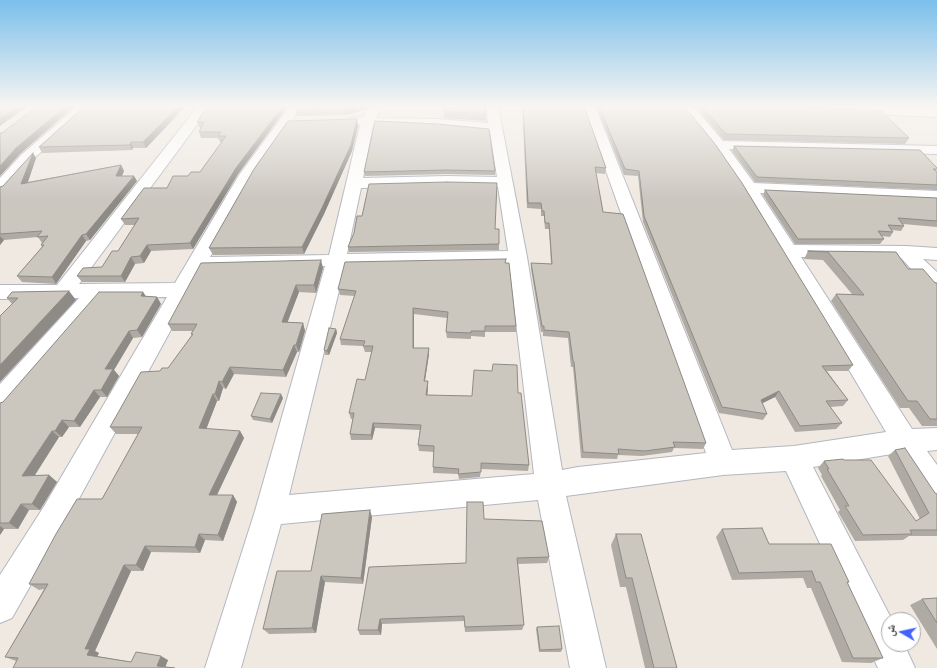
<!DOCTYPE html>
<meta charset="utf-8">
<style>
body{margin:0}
#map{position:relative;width:937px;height:668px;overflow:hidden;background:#efe9e1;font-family:Barlow,"Noto Naskh Arabic",sans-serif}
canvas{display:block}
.north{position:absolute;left:881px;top:612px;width:40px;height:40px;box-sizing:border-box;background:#fff;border:1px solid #ababab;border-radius:50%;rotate:279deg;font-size:11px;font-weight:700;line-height:16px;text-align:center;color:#2e2e2e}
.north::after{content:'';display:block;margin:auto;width:14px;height:18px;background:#4264fb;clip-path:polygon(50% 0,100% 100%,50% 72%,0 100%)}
</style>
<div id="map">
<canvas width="937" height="668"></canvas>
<div class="north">ش</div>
</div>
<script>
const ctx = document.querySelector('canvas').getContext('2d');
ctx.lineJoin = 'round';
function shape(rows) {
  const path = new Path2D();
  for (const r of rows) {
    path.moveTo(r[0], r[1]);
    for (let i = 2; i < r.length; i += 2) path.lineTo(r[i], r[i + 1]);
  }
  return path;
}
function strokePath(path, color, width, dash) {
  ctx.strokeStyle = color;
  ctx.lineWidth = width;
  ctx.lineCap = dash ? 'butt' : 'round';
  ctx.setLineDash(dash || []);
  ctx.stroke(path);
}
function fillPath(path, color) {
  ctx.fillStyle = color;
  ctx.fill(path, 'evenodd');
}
const street = shape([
 [78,106,92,106,31,161,6,191,0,193,0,178,21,155,78,106],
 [198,106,211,106,79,284,175,283,239,175,290,106,302,106,255,175,210,257,329,255,360,125,350,124,348,121,350,118,363,117,370,106,382,106,376,118,438,119,488,123,486,106,498,106,527,257,562,470,578,467,706,453,583,106,595,106,732,450,794,446,886,432,741,188,714,148,680,106,693,106,723,141,937,146,937,154,729,149,754,183,937,191,937,201,760,193,794,245,906,246,937,248,937,260,923,259,937,272,937,290,930,289,901,258,801,257,912,429,937,428,937,450,927,451,937,465,937,502,927,498,898,453,813,467,892,620,889,620,889,644,904,644,915,668,878,668,786,471,723,475,566,496,606,668,570,668,538,500,281,524,241,668,205,668,255,511,325,266,204,269,63,528,12,618,0,623,0,575,43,508,167,297,103,298,9,408,0,411,0,384,79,298,0,299,0,285,57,285,198,106],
 [373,125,438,127,490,132,497,177,447,176,363,178,373,125],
 [447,186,498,187,508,251,347,254,361,188,447,186],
 [509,263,534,474,289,495,345,266,509,263],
 [783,106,874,106,937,109,937,117,789,110,785,109,783,106]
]);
strokePath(street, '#b4b7c1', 2);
fillPath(street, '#fff');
fillPath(shape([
 [186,106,146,148,133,148,132,150,42,153,39,147],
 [207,106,288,106,238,174,193,249,151,251,144,263,135,264,125,282,82,282,77,276,102,267,118,251,135,225,125,225,121,219,167,188,188,176,200,172,222,142,220,142,218,138,201,138,199,132,201,128,200,128,197,122],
 [522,106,584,106,606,168,605,174,596,173,603,212,706,443,703,449,674,448,672,452,642,456,618,455,617,459,581,458,573,367,571,367,568,338,543,336,543,332,541,332,531,269,531,263,551,264,549,229,545,229,544,216,541,216,541,209,527,208],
 [596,106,684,106,853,365,848,371,827,371,848,400,843,406,830,407,842,423,836,429,795,432,775,397,762,403,767,414,763,420,719,413,643,222,638,176,624,175],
 [695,106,790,106,909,138,905,144,724,140],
 [367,109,345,115,297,116,296,111],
 [443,111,486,114,486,121,444,118],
 [357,119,358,126,352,151,324,214,304,254,213,255,209,248],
 [438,124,495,171,495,175,447,174,365,176,364,172],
 [734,146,937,168,936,171,937,172,937,190,755,182,732,151],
 [33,153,36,158,28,182,121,165,124,171,122,176,137,181,90,240,86,241,56,284,22,282,17,276,42,247,41,245,42,243,38,237,4,240,0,245,0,187,3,186],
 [765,190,937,198,937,227,903,224,904,226,901,231,892,230,893,232,890,237,882,236,884,239,880,244,795,244,763,195],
 [495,229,499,229,499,250,349,252,348,247],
 [808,251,896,252,908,269,937,283,937,426,922,426,909,408,900,408,831,301,836,294,852,294,823,260,804,259],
 [506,259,505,263,516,326,516,332,485,332,485,337,471,336,471,339,447,338,446,332,447,318,414,314,414,348,429,348,429,354,425,381,428,381,428,387,427,395,472,396,518,393,529,465,528,471,481,469,480,477,459,479,458,474,433,473,433,467,434,452,419,451,418,445,420,430,375,428,372,440,351,440,350,434,353,419,351,419,349,413,365,380,372,352,365,352,363,346,341,345,340,339,355,296,340,295,338,289],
 [323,268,316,293,299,292,287,322,303,323,305,331,299,352,297,352,286,377,234,374,226,389,223,388,219,401,217,401,206,429,240,431,244,438,217,495,233,495,237,502,223,541,205,540,200,553,151,552,143,571,131,571,95,651,99,653,97,656,131,662,168,660,165,667,16,661,5,657,44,589,39,590,29,584,102,499,138,434,116,434,110,427,160,371,168,368,192,335,191,334,192,331,172,331,168,324],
 [12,292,76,300,12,304,7,298],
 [143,292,146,296,157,297,161,304,142,337,133,338,114,370,119,376,107,397,100,397,80,427,69,427,62,437,59,437,34,476,49,475,57,482,40,510,29,510,18,529,4,529,0,535,0,403,3,402],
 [336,329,337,333,329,355,325,355,324,350],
 [283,398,272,423,253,420,251,416],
 [895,450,935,493,937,494,937,536,909,536,903,540,855,541,838,512,840,510,821,476,822,475,818,468,824,461,844,460,916,521,920,519,888,456],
 [372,517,363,584,325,582,316,633,269,634,263,629,311,571],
 [484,519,549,557,547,563,518,564,524,625,522,630,465,632,464,621,382,624,381,635,360,635,358,630,466,563],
 [722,529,769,544,849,582,847,583,883,658,871,663,842,662,811,588,807,588,803,578,732,580,716,537],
 [616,534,677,668,645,668,626,587,620,587,611,545],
 [937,598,937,649,910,605,922,599],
 [537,627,562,649,561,652,539,652,536,629]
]), '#afaba4');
fillPath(shape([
 [18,106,28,106,0,126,0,118],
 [66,106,75,106,20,154,0,176,0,166,16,148],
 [179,106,186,106,146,148,143,142],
 [283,106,288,106,238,174,193,249,190,243,236,168],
 [355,106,369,106,367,109,345,115,344,110],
 [357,119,358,126,352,151,324,214,304,254,302,247],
 [131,142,133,148,132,150,130,145],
 [33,153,36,158,25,190,21,184],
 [121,165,124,171,119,182,116,176],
 [134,176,137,181,90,240,86,234],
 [82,235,86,241,56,284,52,277],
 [0,236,4,240,0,245],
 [147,245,151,251,144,263,140,256],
 [131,257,135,264,125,282,121,276],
 [321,260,323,268,316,293,314,285],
 [296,285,299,292,285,329,282,322],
 [69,291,76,300,0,382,0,365],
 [143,292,147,299,141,296],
 [157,297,161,304,142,337,137,330],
 [413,308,414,314,414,353,413,348],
 [303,323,305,331,299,352,296,345],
 [336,329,337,333,329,355,327,351],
 [129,331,133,338,114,370,119,376,107,397,101,390,105,369],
 [294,345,297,352,286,377,283,370],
 [429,348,429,354,424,387,424,381],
 [230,367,234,374,226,389,222,382],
 [219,381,223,388,219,401,215,394],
 [428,381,428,387,427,401,426,395],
 [94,390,100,397,80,427,74,421],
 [779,391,775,397,757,406,761,400],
 [213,394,217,401,204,435,199,428],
 [281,394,283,398,272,423,270,419],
 [62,420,69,427,62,437,55,431],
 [373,423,375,428,372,440,371,435],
 [52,431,59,437,30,483,22,476],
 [240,431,244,438,214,501,209,495],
 [49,475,57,482,40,510,32,504],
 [233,495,237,502,223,541,218,535],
 [21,504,29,510,18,529,9,523],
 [370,510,372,517,363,584,361,578],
 [0,526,4,529,0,535],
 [199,534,205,540,200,553,195,547],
 [145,546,151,552,143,571,136,565],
 [124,565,131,571,95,651,99,653,96,659,87,655,85,649],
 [321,576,325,582,316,633,312,628],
 [380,619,382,624,381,635,378,630],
 [161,656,168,660,165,668,157,666]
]), '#8e8b86');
const building = shape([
 [0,106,18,106,0,118,0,106],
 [38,106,66,106,16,148,0,166,0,133,2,133,38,106],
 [85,106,179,106,143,142,131,142,130,145,39,147,85,106],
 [207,106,283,106,236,168,190,243,147,245,140,256,131,257,121,276,77,276,83,268,102,267,112,251,118,251,139,218,121,219,144,188,167,188,173,176,188,176,191,172,200,172,226,136,218,136,221,132,199,132,204,122,197,122,207,106],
 [298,106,355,106,344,110,296,111,298,106],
 [444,106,486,106,486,114,443,111,444,106],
 [523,106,584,106,606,168,595,167,603,212,623,214,706,443,673,442,675,447,645,451,618,449,619,454,583,452,574,362,573,361,569,332,544,330,544,326,542,326,531,263,552,264,549,223,545,223,544,211,542,211,541,203,528,203,523,106],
 [599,106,684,106,715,144,742,183,853,365,822,366,848,400,826,401,842,423,800,426,779,391,761,400,767,414,722,407,644,216,639,171,625,169,599,106],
 [701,106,790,106,881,111,909,138,726,134,701,106],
 [357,119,351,145,322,208,302,247,209,248,254,169,288,121,357,119],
 [375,121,438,124,489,129,495,171,447,170,364,172,375,121],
 [734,146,920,150,937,168,937,169,933,169,937,172,937,185,757,177,734,146],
 [33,153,21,184,121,165,116,176,134,176,86,234,82,235,52,277,17,276,44,245,41,245,48,236,37,237,42,231,0,234,0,187,3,186,33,153],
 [447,182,497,183,495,229,499,229,499,244,348,247,354,233,357,216,362,216,369,184,447,182],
 [765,190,937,198,937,221,898,218,904,226,888,225,893,232,878,231,884,239,798,239,765,190],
 [808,251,896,252,908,269,923,269,935,283,937,283,937,419,930,419,917,401,908,401,836,294,864,295,828,252,808,251],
 [506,259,505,263,509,263,516,326,485,326,485,331,471,331,471,333,446,332,448,312,413,308,413,348,429,348,424,381,428,381,426,395,472,396,474,370,492,371,493,364,517,365,518,393,521,393,529,465,481,463,481,472,458,474,459,469,433,467,434,446,418,445,421,425,373,423,371,435,350,434,354,413,349,413,357,379,365,380,373,346,363,346,365,341,340,339,356,291,338,289,345,262,506,259],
 [321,260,314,285,296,285,282,322,303,323,296,345,294,345,283,370,230,367,222,382,219,381,215,394,213,394,199,428,240,431,209,495,233,495,218,535,199,534,195,547,145,546,136,565,124,565,85,649,90,649,87,655,131,662,136,652,161,656,157,666,175,668,13,668,18,658,5,657,48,584,29,584,56,534,77,499,102,499,142,427,110,427,141,372,160,371,162,368,168,368,193,334,191,334,197,324,168,324,201,263,321,260],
 [69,291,0,365,0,316,18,298,7,298,12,292,69,291],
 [99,292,143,292,141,296,157,297,137,330,129,331,105,369,113,369,101,390,94,390,74,421,62,420,55,431,52,431,22,476,49,475,32,504,21,504,9,523,0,523,0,403,3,402,99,292],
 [329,328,336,329,327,351,324,350,329,328],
 [261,393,281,394,270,419,251,416,261,393],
 [905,448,935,493,937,494,937,530,910,530,912,534,863,535,845,506,849,506,827,469,829,469,824,461,843,459,844,460,871,460,916,521,929,513,895,450,905,448],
 [467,502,483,502,484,519,542,521,549,557,517,558,524,625,465,627,464,616,380,619,378,630,358,630,369,567,466,563,467,502],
 [370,510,361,578,321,576,312,628,263,629,277,571,311,571,322,514,370,510],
 [762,528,769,544,831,544,849,582,847,582,883,658,853,658,820,582,816,582,812,571,739,573,722,529,762,528],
 [616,534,641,534,677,668,654,668,632,578,626,578,616,534],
 [937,598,937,623,922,599,937,598],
 [559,626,562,649,540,650,537,627,559,626]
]);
fillPath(building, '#cbc7bf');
strokePath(building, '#8e8b86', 1);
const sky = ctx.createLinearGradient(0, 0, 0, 200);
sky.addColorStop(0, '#7abfeb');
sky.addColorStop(0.53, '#f8f5f2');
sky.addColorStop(1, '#f8f5f200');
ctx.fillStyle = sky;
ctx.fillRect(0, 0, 937, 200);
</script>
